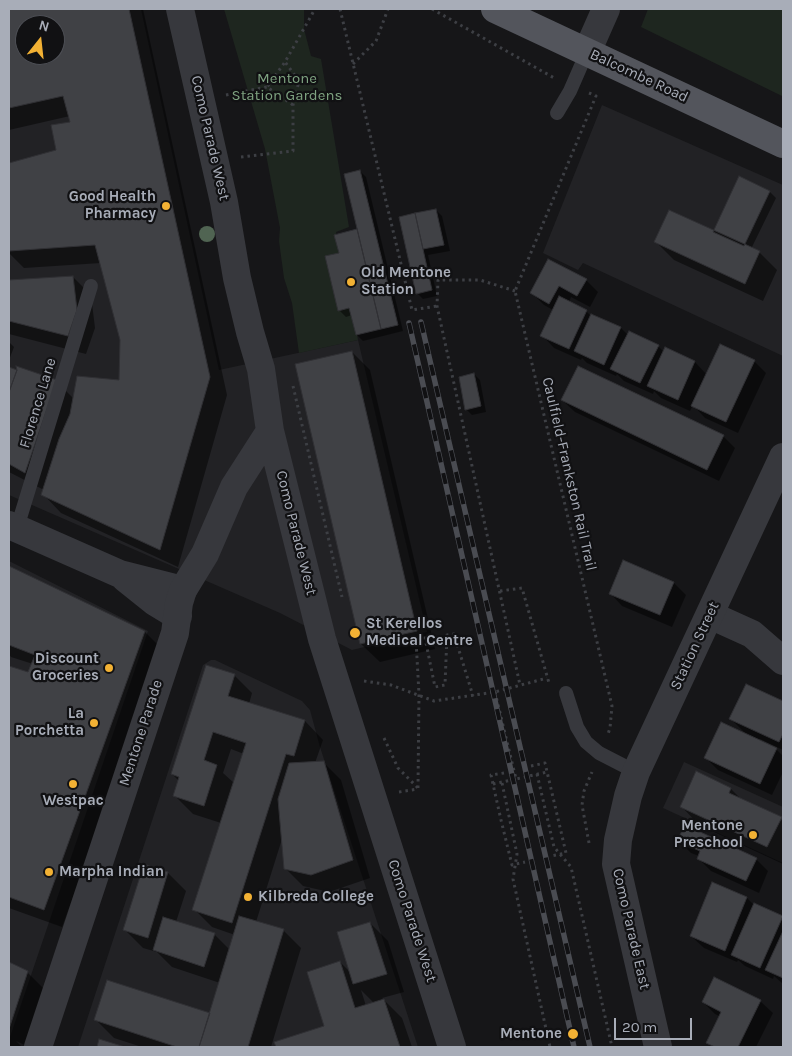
<!DOCTYPE html>
<style>
body{margin:0}
#map{position:relative;width:792px;height:1056px;overflow:hidden;background:#161618;font-family:Karla,sans-serif}
canvas{display:block}
.frame{position:absolute;inset:0;border:10px solid #a8adb8;pointer-events:none}
.north{position:absolute;left:15px;top:15px;width:50px;height:50px;box-sizing:border-box;background:#111113;border:1px solid #4d4f55;border-radius:50%;rotate:16deg;font-size:14px;font-weight:700;line-height:20px;text-align:center;color:#a8adb8}
.north::after{content:'';display:block;margin:auto;width:18px;height:22px;background:#f2b134;clip-path:polygon(50% 0,100% 100%,50% 72%,0 100%)}
.scale{position:absolute;left:614px;top:1018px;width:78px;height:22px;box-sizing:border-box;border:2px solid #a8adb8;border-top:0;padding-left:6px;font-size:15px;line-height:18px;white-space:nowrap;color:#a8adb8;-webkit-text-stroke:4px #111113;paint-order:stroke}
</style>
<div id="map">
<canvas width="792" height="1056"></canvas>
<div class="frame"></div>
<div class="north">N</div>
<div class="scale">20 m</div>
</div>
<script>
const ctx = document.querySelector('canvas').getContext('2d');
ctx.lineJoin = 'round';
function fillPath(path, color) {
  ctx.fillStyle = color;
  ctx.fill(path, 'evenodd');
}
function shape(rows) {
  const path = new Path2D();
  for (const r of rows) {
    path.moveTo(r[0], r[1]);
    for (let i = 2; i < r.length; i += 2) path.lineTo(r[i], r[i + 1]);
  }
  return path;
}
function strokePath(path, color, width, dash) {
  ctx.strokeStyle = color;
  ctx.lineWidth = width;
  ctx.lineCap = dash ? 'butt' : 'round';
  ctx.setLineDash(dash || []);
  ctx.stroke(path);
}
function write(font, color, halo, rows, align = 'center') {
  ctx.font = font + ' Karla,sans-serif';
  ctx.lineWidth = 4.5;
  ctx.setLineDash([]);
  ctx.textBaseline = 'middle';
  ctx.strokeStyle = halo;
  ctx.fillStyle = color;
  for (const [text, x, y, turn = 0] of rows) {
    ctx.save();
    ctx.translate(x, y);
    ctx.rotate((+turn || 0) * Math.PI / 180);
    ctx.textAlign = isNaN(turn) ? turn : align;
    if (halo) ctx.strokeText(text, 0, 0);
    ctx.fillText(text, 0, 0);
    ctx.restore();
  }
}
fillPath(shape([
 [9,9,141,9,219,370,358,340,427,632,352,650,280,613,9,495],
 [25,25,55,25,55,55,25,55],
 [602,105,783,185,783,356,583,263,578,270,543,253],
 [9,561,148,631,9,1040],
 [211,660,215,660,302,701,310,710,320,747,418,1047,78,1047,203,665],
 [684,762,783,807,783,863,663,808]
]), '#222225');
fillPath(shape([
 [224,9,304,9,304,29,311,56,321,59,349,227,336,232,352,305,358,340,299,353,292,303,284,278,279,241,280,228,265,149],
 [648,9,783,9,783,93,782,96,641,27]
]), '#1e261f');
fillPath(shape([
 [9,9,143,9,227,395,178,567,61,513,43,494,44,490,9,472,9,368,56,381,74,399,120,381,121,339,101,263,24,268,9,253,9,164,57,150,72,123,70,116,9,130],
 [25,25,55,25,55,55,25,55],
 [360,171,366,177,403,331,363,341,357,335,352,315,346,317,340,311,326,257,340,254,336,236,359,230],
 [740,178,770,192,776,198,751,249,759,252,777,270,763,301,674,260,656,242,714,232],
 [436,210,442,216,450,251,428,255,437,296,423,299,417,293,400,218],
 [549,261,586,280,598,292,590,307,571,297,569,302,586,311,591,316,621,328,628,335,658,346,664,352,666,349,695,362,707,375,754,361,766,373,738,433,705,418,693,405,690,411,661,398,654,391,653,394,624,381,617,374,616,376,587,363,582,358,581,360,554,348,542,335,553,310,544,305,532,293],
 [73,277,91,295,95,328,86,354,9,334,9,281],
 [9,342,14,347,9,360],
 [352,352,370,370,435,649,380,662,361,644],
 [474,374,480,380,486,412,472,415,466,409],
 [562,400,723,436,735,448,719,481,575,412],
 [9,567,145,632,163,650,62,927,9,908,9,668,28,674,33,664,11,657,9,654],
 [674,583,686,595,672,627,622,606,610,593],
 [234,675,252,693,249,704,305,721,323,740,315,763,323,762,341,780,370,878,329,892,303,886,285,868,282,839,256,922,283,930,301,948,271,1047,142,1047,114,1038,96,1020,210,1015,220,983,172,967,157,952,143,948,125,930,168,873,186,891,176,922,214,934,230,950,235,935,212,927,194,909,221,823,193,814,175,796,179,781,172,774],
 [231,749,244,754,234,783,223,773],
 [746,686,783,702,783,750,760,739,759,741,776,749,783,756,783,772,772,795,718,770,706,758,747,735,731,719],
 [731,789,742,800,783,821,783,864,699,825,681,806],
 [679,841,756,859,768,871,759,893,711,871,698,858,699,856,691,853],
 [713,884,747,898,754,905,783,918,783,984,774,976,773,979,745,966,738,960,737,962,704,948,691,936],
 [370,923,388,941,404,992,382,998,402,1018,412,1047,277,1047,276,1043,326,1027,340,962,352,974],
 [361,990,374,1003,366,1006],
 [9,964,27,972,45,990,27,1046,16,1041,22,1047,9,1047],
 [760,1001,773,1013,756,1047,712,1047,708,1043,721,1017,715,1014,703,1002]
]), '#0007');
const building = shape([
 [9,9,129,9,210,377,160,550,41,495,59,439,70,414,77,376,119,380,120,340,95,245,9,251,9,163,56,150,51,125,70,122,63,96,9,108,9,9],
 [25,25,55,25,55,55,25,55,25,25],
 [360,170,398,325,381,329,344,174,360,170],
 [739,176,770,191,744,246,713,232,739,176],
 [436,209,444,245,423,249,415,213,436,209],
 [669,210,760,251,745,284,654,242,669,210],
 [415,213,432,290,416,294,399,217,415,213],
 [357,229,381,329,356,335,349,308,338,311,325,256,339,253,334,235,357,229],
 [548,259,587,279,577,296,559,286,549,304,530,293,548,259],
 [73,276,77,310,68,336,9,321,9,280,73,276],
 [559,296,587,310,569,349,540,336,559,296],
 [591,314,621,327,604,365,574,351,591,314],
 [629,331,659,345,640,383,610,369,629,331],
 [720,344,755,360,726,422,691,406,720,344],
 [665,347,695,361,678,400,647,386,665,347],
 [352,351,417,631,360,644,295,364,352,351],
 [16,366,57,380,25,473,9,464,9,392,17,370,16,366],
 [578,366,724,435,707,470,561,400,578,366],
 [9,367,17,370,9,392,9,367],
 [474,373,481,406,465,410,459,377,474,373],
 [623,560,674,582,660,615,609,594,623,560],
 [9,566,145,631,44,910,9,897,9,666,28,672,35,655,9,645,9,566],
 [206,665,235,674,228,696,305,720,294,756,286,754,232,923,192,910,246,743,213,732,204,760,217,765,204,806,173,796,179,777,171,774,206,665],
 [746,684,783,701,783,734,779,742,729,719,746,684],
 [721,722,777,748,760,784,704,758,721,722],
 [324,761,353,860,311,875,284,869,278,799,289,763,324,761],
 [696,771,731,788,729,793,782,817,767,847,680,807,696,771],
 [685,825,757,858,746,881,697,859,700,851,677,841,685,825],
 [144,864,168,872,148,938,123,930,144,864],
 [712,882,747,897,725,951,690,936,712,882],
 [754,903,783,916,760,968,731,955,754,903],
 [239,916,284,929,248,1047,199,1047,239,916],
 [163,917,215,933,204,967,153,950,163,917],
 [370,922,387,974,353,984,337,932,370,922],
 [783,931,783,978,765,970,783,931],
 [340,961,355,1008,384,999,400,1047,276,1047,274,1042,324,1026,307,972,340,961],
 [9,962,28,971,9,1029,9,962],
 [714,977,761,1000,738,1047,715,1047,706,1043,721,1012,702,1002,714,977],
 [107,980,210,1013,199,1047,177,1047,94,1020,107,980],
 [99,1039,125,1047,97,1047,99,1039]
]);
fillPath(building, '#404145');
strokePath(building, '#303034', 1);
strokePath(shape([
 [340,9,412,310,437,306],
 [432,9,556,79],
 [353,64,376,41,388,9],
 [589,93,596,96,515,291,612,706,610,728,608,734],
 [226,95,267,87],
 [293,105,267,87,285,62,315,9],
 [241,157,293,151,293,105,299,81,285,62],
 [515,291,480,280,438,280,437,306,520,685],
 [293,386,342,597],
 [500,591,522,588,549,683],
 [364,681,391,685,434,701,495,692,547,678],
 [495,692,516,779,547,772],
 [384,738,398,768,418,788],
 [531,766,545,763,566,853,551,856],
 [504,773,491,775,501,820,512,865,525,862],
 [537,774,554,847,571,867,612,1047],
 [502,783,517,854,513,879,550,1047],
 [493,784,516,779],
 [418,788,419,694,416,640,425,638,435,687,445,685,447,635,454,634,473,696],
 [399,792,418,789],
 [589,843,582,805,584,791,592,772]
]), '#3d3f44', 3, [2.5, 4]);
strokePath(shape([
 [557,113,570,91,587,52],
 [17,528,91,286],
 [566,693,577,727,586,742,599,753,636,772]
]), '#37383d', 14);
strokePath(shape([
 [9,525,120,574,183,590],
 [125,578,155,602,178,616],
 [710,615,752,634,783,661]
]), '#37383d', 28);
strokePath(shape([
 [180,9,224,202,237,278,250,332,261,369,270,431,322,639,452,1047],
 [587,52,606,9],
 [38,1047,175,633,179,603,183,590,205,554,234,487,270,431],
 [658,1047,616,864,618,840,628,796,636,772,783,457]
]), '#37383d', 28);
strokePath(shape([
 [495,9,783,144]
]), '#53555c', 28);
const rail = shape([
 [421,322,590,1047],
 [409,323,574,1047]
]);
strokePath(rail, '#4a4c52', 5.5);
strokePath(rail, '#111113', 4, [11]);
ctx.fillStyle = '#506452';
for (const [x, y] of [
 [207,234]
]) {
  ctx.beginPath();
  ctx.arc(x, y, 8, 0, 2 * Math.PI);
  ctx.fill();
}
for (const [x, y, r, color] of [
 [166,206,5,"#f2b134"],
 [351,282,5,"#f2b134"],
 [355,633,6,"#f2b134"],
 [109,668,5,"#f2b134"],
 [94,723,5,"#f2b134"],
 [73,784,5,"#f2b134"],
 [753,835,5,"#f2b134"],
 [49,872,5,"#f2b134"],
 [248,897,5,"#f2b134"],
 [573,1034,6,"#f2b134"]
]) {
  const dot = new Path2D();
  dot.arc(x, y, r, 0, 2 * Math.PI);
  ctx.fillStyle = color;
  ctx.fill(dot);
  strokePath(dot, '#111113', 2);
}
write('15px', '#a8adb8', '#111113', [
 ["Balcombe Road",639,76,25],
 ["Como Parade West",210,138,77],
 ["Florence Lane",38,403,-73],
 ["Caulfield-Frankston Rail Trail",569,474,77],
 ["Como Parade West",296,533,76],
 ["Station Street",695,646,-65],
 ["Mentone Parade",141,733,-72],
 ["Como Parade West",412,921,72],
 ["Como Parade East",631,929,77]
]);
write('15px', '#7fa381', '#111113', [
 ["Mentone",287,79],
 ["Station Gardens",287,96]
]);
write('bold 15px', '#a8adb8', '#111113', [
 ["Good Health",156,197],
 ["Pharmacy",156,214],
 ["Old Mentone",361,273,"left"],
 ["Station",361,290,"left"],
 ["St Kerellos",366,624,"left"],
 ["Medical Centre",366,641,"left"],
 ["Discount",99,659],
 ["Groceries",99,676],
 ["La",84,714],
 ["Porchetta",84,731],
 ["Westpac",73,801,"center"],
 ["Mentone",743,826],
 ["Preschool",743,843],
 ["Marpha Indian",59,872,"left"],
 ["Kilbreda College",258,897,"left"],
 ["Mentone",562,1034]
], 'right');
</script>
